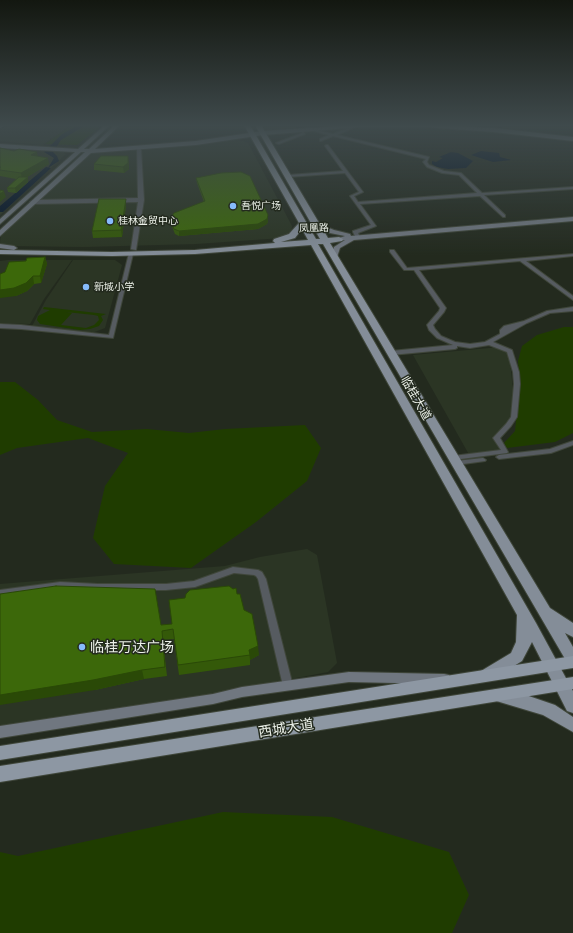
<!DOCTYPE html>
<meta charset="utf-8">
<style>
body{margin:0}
canvas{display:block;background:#232a1e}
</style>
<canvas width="573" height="933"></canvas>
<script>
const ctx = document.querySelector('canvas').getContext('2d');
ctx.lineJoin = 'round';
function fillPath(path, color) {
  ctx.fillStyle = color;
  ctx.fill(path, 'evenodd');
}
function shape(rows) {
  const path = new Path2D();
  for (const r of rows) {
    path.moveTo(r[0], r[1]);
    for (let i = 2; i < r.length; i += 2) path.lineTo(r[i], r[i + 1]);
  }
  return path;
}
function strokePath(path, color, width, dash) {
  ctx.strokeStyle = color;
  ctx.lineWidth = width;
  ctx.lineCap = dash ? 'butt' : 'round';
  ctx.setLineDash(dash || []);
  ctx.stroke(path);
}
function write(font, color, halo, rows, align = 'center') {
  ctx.font = font + ' Commissioner,"Noto Sans SC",sans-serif';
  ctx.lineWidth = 3;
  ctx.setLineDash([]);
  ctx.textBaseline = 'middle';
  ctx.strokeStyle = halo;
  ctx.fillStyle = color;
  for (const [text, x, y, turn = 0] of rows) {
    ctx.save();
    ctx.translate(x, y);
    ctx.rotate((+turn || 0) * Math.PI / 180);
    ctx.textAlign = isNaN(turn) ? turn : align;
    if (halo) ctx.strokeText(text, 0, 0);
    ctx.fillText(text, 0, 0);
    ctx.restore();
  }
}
fillPath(shape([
 [7,125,71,125,42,145,0,141,0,130],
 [233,139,243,141,248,143,292,226,291,234,282,238,196,244,84,247,8,246,0,243,1,235,93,152],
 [0,148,62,151,66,154,0,215],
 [8,260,72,260,44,299,30,324,0,323,0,261],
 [73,260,115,260,122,265,105,328,92,333,32,326,46,300],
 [501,347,509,352,515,409,514,413,494,438,505,454,471,458,413,355],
 [307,549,317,555,337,663,328,672,163,703,0,726,0,584,225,566,260,557]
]), '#2b3524');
fillPath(shape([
 [71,125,103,125,77,145,45,144],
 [44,307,106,314,101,316,103,320,99,326,90,329,80,330,40,324,37,320,38,316,50,310,43,309],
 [66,312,94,315,98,316,99,320,94,325,86,328,61,325,72,313],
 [564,327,573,327,573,433,555,442,507,448,504,443,515,431,520,381,518,361,522,346,537,335],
 [0,382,15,382,38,400,57,420,92,432,147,429,189,433,225,429,305,425,321,448,307,481,256,522,191,568,114,564,93,538,105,486,128,453,88,438,17,448,0,455],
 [223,812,332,817,449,852,469,895,452,933,0,933,0,852,18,856]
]), '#1f3c00');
fillPath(shape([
 [79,125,86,125,61,140,53,152,57,156,59,161,48,168,54,158,44,152,62,134],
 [481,151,499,153,500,157,511,160,493,162,471,155],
 [451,152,458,153,473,161,466,168,448,169,437,167,432,164,432,161,436,162,443,158,439,157]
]), '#021328');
fillPath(shape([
 [46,167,51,168,3,212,0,212,0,206,46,167]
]), '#021328');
const minor = shape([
 [350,127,353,128,337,135,429,157,427,162,429,165,444,171,461,173,482,193,573,187,573,189,484,195,505,215,505,217,503,217,480,196,360,204,376,226,358,233,360,237,356,238,353,232,353,231,371,225,350,196,359,192,345,173,288,177,286,176,288,175,343,171,325,146,326,145,328,145,363,192,354,196,358,202,477,193,459,175,442,173,427,167,423,162,426,159,333,136,321,141,320,141,320,139,329,135,305,129,307,128,333,134,350,127],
 [300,129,302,129,305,134,279,144,276,143,302,133,300,129],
 [390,250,394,250,407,268,573,254,573,256,526,261,573,296,573,300,520,261,419,270,446,308,444,312,433,325,435,329,441,336,455,342,470,344,485,342,500,334,500,330,504,326,524,321,547,311,573,307,573,311,550,313,527,323,493,342,512,350,519,372,520,384,517,417,511,426,500,438,508,452,507,453,453,460,450,458,453,456,501,450,493,438,506,424,511,417,514,384,513,372,507,352,489,345,470,348,457,346,457,348,455,349,391,355,388,353,391,351,453,345,437,338,429,330,427,325,439,311,440,308,414,270,404,270,390,252,390,250],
 [129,253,133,254,113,338,21,329,0,328,0,324,21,325,109,335,129,253],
 [573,441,573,445,551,453,499,459,496,457,499,455,550,449,573,441],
 [483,458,486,460,485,461,456,465,453,463,456,461,483,458],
 [233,567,258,570,262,572,266,579,293,686,291,689,288,690,285,689,283,686,258,579,256,576,254,575,234,573,195,587,166,590,98,590,60,588,0,596,0,590,60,582,98,584,166,584,194,581,233,567]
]);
const tertiary = shape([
 [139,147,141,148,144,200,136,250,131,249,138,202,33,204,30,202,33,200,138,198,137,148,139,147]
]);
const secondary = shape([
 [105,125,110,125,84,149,89,149,115,125,120,125,95,149,196,141,263,131,356,125,432,125,494,128,573,137,573,141,494,132,423,127,363,127,263,135,196,145,91,153,0,236,0,230,85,152,81,152,0,224,0,219,75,152,0,148,0,144,78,149,105,125],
 [573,217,573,221,354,240,340,248,337,257,334,259,331,257,334,247,345,240,339,241,336,239,345,236,330,233,312,224,317,223,334,230,350,234,351,236,573,217],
 [0,244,14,246,17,248,14,250,0,248,0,244],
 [349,672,444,674,449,675,451,679,449,683,444,684,349,682,242,697,213,704,0,738,0,726,213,694,242,687,349,672]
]);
const primary = shape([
 [0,125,4,125,0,128,0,125],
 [244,125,250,125,316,239,320,239,255,125,261,125,328,238,339,237,343,239,342,241,330,243,550,608,573,623,573,637,565,633,573,647,573,666,568,664,323,244,318,244,536,623,573,691,573,713,567,711,532,642,522,661,493,679,487,681,481,679,479,675,481,671,511,653,516,642,517,615,311,245,195,254,112,256,0,254,0,250,112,252,195,250,275,243,273,241,274,239,289,234,299,223,244,125],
 [302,229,308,240,281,242,295,238,302,229],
 [499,689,523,694,555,705,573,717,573,732,543,715,493,700,491,695,493,690,499,689]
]);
const trunk = shape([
 [573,656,573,668,0,760,0,746,573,656],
 [573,677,573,689,0,782,0,766,573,677]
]);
strokePath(minor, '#3f463a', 2);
strokePath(tertiary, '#3f463a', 2);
strokePath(secondary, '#3f463a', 2);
strokePath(primary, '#3f463a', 2);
strokePath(trunk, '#3f463a', 2);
fillPath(minor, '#565b60');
fillPath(tertiary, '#565b60');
fillPath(secondary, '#707780');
fillPath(primary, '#848d98');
fillPath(trunk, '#8d97a3');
fillPath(shape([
 [275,125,289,125,289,126,276,126],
 [0,148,38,156,49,164,27,177,28,177,28,182,16,193,8,192,7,188,16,179,0,176],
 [128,156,129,169,124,173,94,170,94,164],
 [196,178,268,221,267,224,258,229,179,236,175,234,171,224,170,219,204,202,197,183],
 [126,205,122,237,93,238,92,231],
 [45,257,47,264,41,283,34,284,27,291,16,296,26,261],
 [237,594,244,610,259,655,250,660,250,665,179,675,174,639,163,641,167,676,144,679,95,690,161,625,172,624]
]), '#345909');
fillPath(shape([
 [37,152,38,158,31,155],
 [128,156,129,169,124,173,123,167],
 [48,158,49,164,22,180,21,173],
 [28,177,28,182,16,193,15,188],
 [4,191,6,197,0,202,0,194],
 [126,199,126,205,122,237,121,230],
 [268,215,268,221,267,224,258,229,179,236,179,231],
 [45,257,47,264,41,283,40,276],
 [33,276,34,284,27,291,16,296,0,298,0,290],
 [258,646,259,655,250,660,249,650],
 [142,670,144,679,95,690,0,705,0,695]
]), '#2a4907');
const building = shape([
 [0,148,14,151,19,149,37,152,31,155,48,158,21,173,0,170,0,168,1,167,0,167,0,148],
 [101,156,128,156,128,163,123,167,94,164,101,156],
 [241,172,250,176,268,215,267,219,258,224,179,231,174,229,170,219,174,213,205,201,196,178,221,173,241,172],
 [19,177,28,177,15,188,7,188,19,177],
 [0,190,4,191,0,194,0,190],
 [99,199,126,199,121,230,92,231,99,199],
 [45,257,40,276,33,276,26,283,14,288,0,290,0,274,5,272,9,262,26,261,27,258,45,257],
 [56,586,155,589,161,625,172,624,169,600,185,598,186,594,190,590,229,586,233,589,236,588,237,594,240,594,244,610,252,614,258,646,249,650,250,655,178,665,173,629,162,631,165,667,142,670,93,680,0,695,0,594,56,586]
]);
fillPath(building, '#3c680a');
strokePath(building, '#2a4907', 1);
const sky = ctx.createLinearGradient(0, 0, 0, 256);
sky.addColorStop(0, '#131710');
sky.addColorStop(0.49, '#3f4a4c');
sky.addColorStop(1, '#3f4a4c00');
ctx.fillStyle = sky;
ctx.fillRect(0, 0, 573, 256);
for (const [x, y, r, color] of [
 [233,206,4,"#86bbfb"],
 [110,221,4,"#86bbfb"],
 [86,287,4,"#86bbfb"],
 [82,647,4,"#86bbfb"]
]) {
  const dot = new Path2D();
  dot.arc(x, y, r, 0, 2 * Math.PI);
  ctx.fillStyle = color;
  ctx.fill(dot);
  strokePath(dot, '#232a1e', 1.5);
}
write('10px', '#ecf1e9', '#232a1e', [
 ["吾悦广场",241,206],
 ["桂林金贸中心",118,221],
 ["新城小学",94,287]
], 'left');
write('10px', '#ecf1e9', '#232a1e', [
 ["凤凰路",314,228,-2]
]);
write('12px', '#ecf1e9', '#232a1e', [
 ["临桂大道",416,398,60]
]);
write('14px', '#ecf1e9', '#232a1e', [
 ["临桂万达广场",90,647]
], 'left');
write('14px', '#ecf1e9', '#232a1e', [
 ["西城大道",286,728,-9]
]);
</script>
